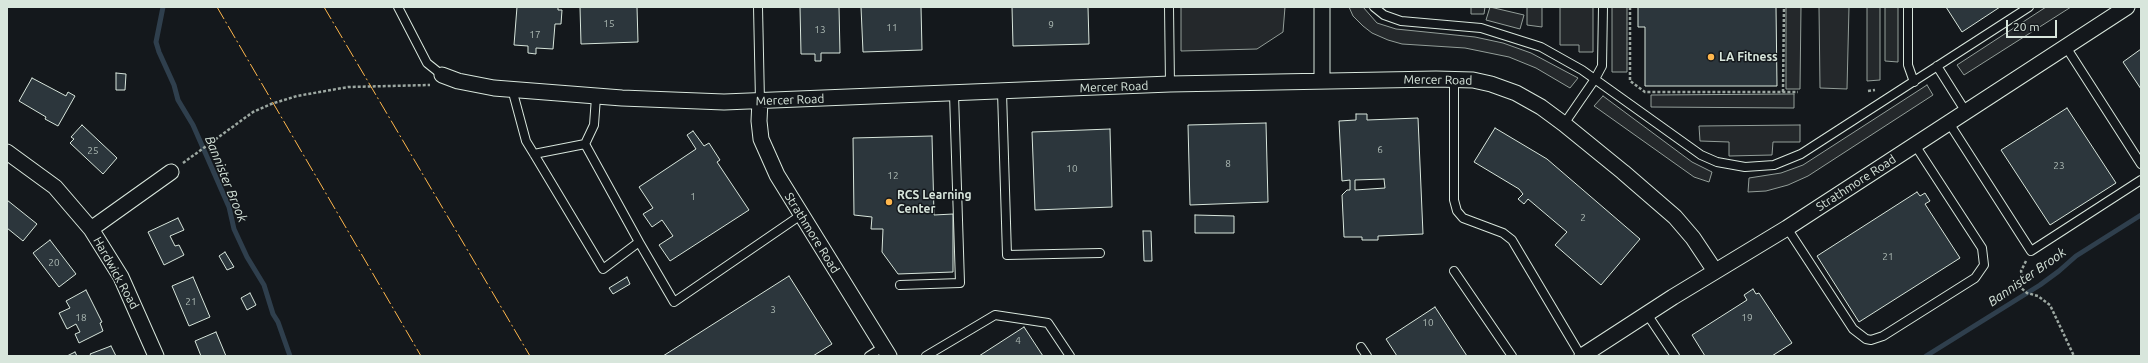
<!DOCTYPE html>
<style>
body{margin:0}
#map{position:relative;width:2148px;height:363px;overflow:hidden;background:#14181c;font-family:Ubuntu,sans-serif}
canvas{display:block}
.frame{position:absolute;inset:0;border:8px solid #d8e6dc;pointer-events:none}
.scale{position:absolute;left:2006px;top:20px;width:51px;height:18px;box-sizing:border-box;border:2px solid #d8e6dc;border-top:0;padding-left:5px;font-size:12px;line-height:14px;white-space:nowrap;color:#d8e6dc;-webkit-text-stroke:3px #14181c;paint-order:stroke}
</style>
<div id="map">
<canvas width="2148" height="363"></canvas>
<div class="frame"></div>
<div class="scale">20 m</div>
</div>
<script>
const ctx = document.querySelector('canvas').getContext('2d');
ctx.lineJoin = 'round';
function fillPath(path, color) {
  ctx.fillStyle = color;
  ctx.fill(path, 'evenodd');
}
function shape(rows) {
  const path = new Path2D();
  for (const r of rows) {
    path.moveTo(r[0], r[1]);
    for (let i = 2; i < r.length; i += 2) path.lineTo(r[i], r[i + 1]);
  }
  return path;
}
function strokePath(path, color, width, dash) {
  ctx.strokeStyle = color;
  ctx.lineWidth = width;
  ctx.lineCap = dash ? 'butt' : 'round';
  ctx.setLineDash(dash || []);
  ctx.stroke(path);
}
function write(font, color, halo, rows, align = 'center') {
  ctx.font = font + ' Ubuntu,sans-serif';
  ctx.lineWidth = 3;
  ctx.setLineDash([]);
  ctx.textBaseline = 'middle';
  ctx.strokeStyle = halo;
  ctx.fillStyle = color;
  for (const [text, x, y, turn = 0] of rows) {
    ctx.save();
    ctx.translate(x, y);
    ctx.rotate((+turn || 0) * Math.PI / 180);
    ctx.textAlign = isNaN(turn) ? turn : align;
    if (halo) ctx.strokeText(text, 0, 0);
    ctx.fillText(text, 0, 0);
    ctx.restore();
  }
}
const parking = shape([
 [1181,7,1285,7,1283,32,1257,49,1181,51,1181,7],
 [1349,7,1363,7,1377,23,1396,29,1475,37,1503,43,1531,53,1578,78,1570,88,1536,68,1509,57,1465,48,1402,44,1388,40,1372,33,1363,26,1353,16,1349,7],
 [1471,7,1485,7,1484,14,1471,14,1471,7],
 [1490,7,1524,15,1520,29,1486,20,1490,7],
 [1527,7,1542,7,1542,27,1527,25,1527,7],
 [1560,7,1593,7,1593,52,1579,52,1579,45,1560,45,1560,7],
 [1612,7,1627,7,1627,72,1612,72,1612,7],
 [1786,7,1801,7,1800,89,1786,89,1786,7],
 [1819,7,1849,7,1847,89,1820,88,1819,7],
 [1867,7,1880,7,1880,80,1867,81,1867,7],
 [1885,7,1898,7,1898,62,1885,61,1885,7],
 [2046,7,2071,7,1964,75,1957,65,2046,7],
 [1927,85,1933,95,1808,176,1788,185,1766,191,1748,192,1749,178,1781,173,1803,165,1927,85],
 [1794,94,1794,108,1651,107,1651,95,1794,94],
 [1603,96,1692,162,1712,172,1709,182,1694,177,1594,106,1603,96],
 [1800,125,1800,142,1773,142,1772,155,1729,156,1729,142,1700,141,1699,126,1800,125]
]);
fillPath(parking, '#24282b');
strokePath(parking, '#939e99', 1);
strokePath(shape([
 [163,7,156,42,159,52,174,85,178,100,193,125,229,207,234,229,247,257,264,285,273,314,278,322,290,356],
 [1926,356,2040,285,2059,271,2076,256,2141,215]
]), '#2f3f4d', 5);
const building = shape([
 [517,7,558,7,558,10,562,10,561,24,555,24,553,49,536,48,536,54,528,53,528,46,514,45,517,7],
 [580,7,637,7,638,42,581,44,580,7],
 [800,7,839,7,840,53,821,53,821,61,815,61,815,54,801,54,800,7],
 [861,7,921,7,922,50,863,52,861,7],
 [1012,7,1088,7,1089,44,1013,46,1012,7],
 [1638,7,1776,7,1777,86,1645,86,1645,27,1638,27,1638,7],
 [1946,7,2000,7,1962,32,1946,7],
 [2141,49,2141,89,2123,62,2141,49],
 [116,73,126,74,125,90,116,90,116,73],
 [32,78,66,96,68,92,75,96,58,126,45,119,46,117,19,101,32,78],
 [2067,108,2116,183,2050,225,2001,150,2067,108],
 [1356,114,1367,114,1367,120,1418,118,1423,234,1378,236,1378,240,1362,240,1362,237,1344,237,1342,195,1347,190,1350,190,1350,180,1342,181,1339,121,1356,120,1356,114],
 [1384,179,1385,188,1355,190,1355,180,1384,179],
 [1266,123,1268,202,1190,205,1188,125,1266,123],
 [82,125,117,158,103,174,70,143,74,139,71,137,82,125],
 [1495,128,1547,159,1640,239,1601,285,1555,245,1567,232,1528,199,1524,204,1518,199,1523,194,1519,189,1474,162,1495,128],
 [1110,129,1112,207,1035,210,1032,132,1110,129],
 [693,131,704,146,709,143,720,160,717,162,749,210,670,261,659,245,673,236,662,220,652,227,643,214,653,208,639,187,696,149,687,135,693,131],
 [932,136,934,215,953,214,953,272,898,274,882,252,883,229,871,229,872,217,854,215,853,138,932,136],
 [1917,192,1920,196,1925,193,1930,201,1925,204,1960,258,1859,322,1817,256,1917,192],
 [7,200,37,224,23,241,7,228,7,200],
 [1195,215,1234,216,1234,233,1195,233,1195,215],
 [178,218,184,230,170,236,175,246,179,245,184,255,164,265,148,232,178,218],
 [1143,231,1151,231,1152,261,1144,261,1143,231],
 [50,240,76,274,59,287,33,253,50,240],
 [225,252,234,267,227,270,219,256,225,252],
 [789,276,832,344,813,356,663,356,789,276],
 [193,277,210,317,189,326,172,286,193,277],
 [627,277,630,284,613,294,609,288,627,277],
 [1753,289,1756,294,1759,293,1792,343,1772,356,1705,356,1692,335,1747,300,1744,295,1753,289],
 [86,290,102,322,100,323,103,331,79,343,75,334,80,332,76,324,67,329,59,313,70,308,66,301,86,290],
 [250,293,256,305,247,310,241,298,250,293],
 [1435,307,1467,356,1397,356,1386,339,1435,307],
 [1024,327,1043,356,979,356,1024,327],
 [216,332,226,356,201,356,195,341,216,332],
 [111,346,116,356,91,356,90,354,111,346],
 [75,352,77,356,67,356,75,352]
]);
fillPath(building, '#2c363c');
strokePath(building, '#d8e6dc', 1);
const lane = shape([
 [398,7,427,63,442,75],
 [758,7,760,101],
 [1169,7,1170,84],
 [1374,7,1384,15,1401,21,1481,28,1541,47,1582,70,1701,155,1717,162,1745,167,1774,165,1801,154,2029,7],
 [1908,7,1908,65,1914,82],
 [2066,47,2141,164],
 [1937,66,1966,112],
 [1454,79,1454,200,1457,211,1463,218,1503,233,1512,240,1581,356],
 [512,89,526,141,534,154,603,269,639,242,585,144,534,154],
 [1002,92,1007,255,1100,253],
 [1949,123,2031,251,2141,180],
 [1564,124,1595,79,1602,66,1603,7],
 [585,144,594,125,596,97],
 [1787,228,1853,329,1866,339,1871,340,1883,336,1975,278,1984,265,1982,248,1915,145],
 [639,242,674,302,801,215],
 [1454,271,1512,356],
 [900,285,960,283,954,94],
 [1647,314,1675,356],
 [1361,347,1367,356],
 [869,356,883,347],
 [926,356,995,315,1048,323,1070,356]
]);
const street = shape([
 [1322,7,1322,81],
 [442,75,458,81,494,88,622,98,724,102,1170,84,1436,79,1473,80,1491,84,1516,93,1541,107,1564,124,1623,172,1675,217,1693,238,1715,271],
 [760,101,759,121,761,139,777,175,889,356],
 [7,152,55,187,91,229,121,277,156,356],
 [91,229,171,172],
 [1582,356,1673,297,1787,228,2127,7]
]);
strokePath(lane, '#d8e6dc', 10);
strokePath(street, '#d8e6dc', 17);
strokePath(shape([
 [1630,7,1630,81,1645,92,1798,92],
 [1868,91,1875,90],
 [1783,92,1784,7],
 [183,163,253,112,271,104,297,96,348,87,430,85],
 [2026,261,2021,271,2022,275,2020,287,2027,293,2038,296,2050,305,2074,356]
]), '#9da8a2', 2.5, [3, 2]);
strokePath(lane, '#14181c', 8);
strokePath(street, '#14181c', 15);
strokePath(shape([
 [217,7,421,356],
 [324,7,530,356]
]), '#ffb74d', 1, [14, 3, 2, 3]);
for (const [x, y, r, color] of [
 [1711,57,4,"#ffb74d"],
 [889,202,4,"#ffb74d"]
]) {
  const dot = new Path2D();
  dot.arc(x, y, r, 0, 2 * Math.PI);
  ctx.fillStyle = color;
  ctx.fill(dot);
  strokePath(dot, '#14181c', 1.5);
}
write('10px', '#adbab4', null, [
 ["15",609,24],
 ["9",1051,25],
 ["11",892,28],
 ["13",820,30],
 ["17",535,35],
 ["6",1380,150],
 ["25",93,151],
 ["8",1228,164],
 ["23",2059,166],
 ["10",1072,169],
 ["12",893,176],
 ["1",693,197],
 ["2",1583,218],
 ["21",1888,257],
 ["20",54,263],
 ["21",191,302],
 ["3",773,310],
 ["18",81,318],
 ["19",1747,318],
 ["10",1428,323],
 ["4",1018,341]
]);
write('bold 12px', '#d8e6dc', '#14181c', [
 ["LA Fitness",1719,57],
 ["RCS Learning",897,195],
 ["Center",897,209]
], 'left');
write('12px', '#d8e6dc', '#14181c', [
 ["Mercer Road",1438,80,1],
 ["Mercer Road",1114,87,-2],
 ["Mercer Road",790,100,-2],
 ["Strathmore Road",1856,183,-33],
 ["Strathmore Road",812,233,58],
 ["Hardwick Road",116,273,61]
]);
write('italic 13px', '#d8e6dc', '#14181c', [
 ["Bannister Brook",226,179,68],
 ["Bannister Brook",2027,277,-35]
]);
</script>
